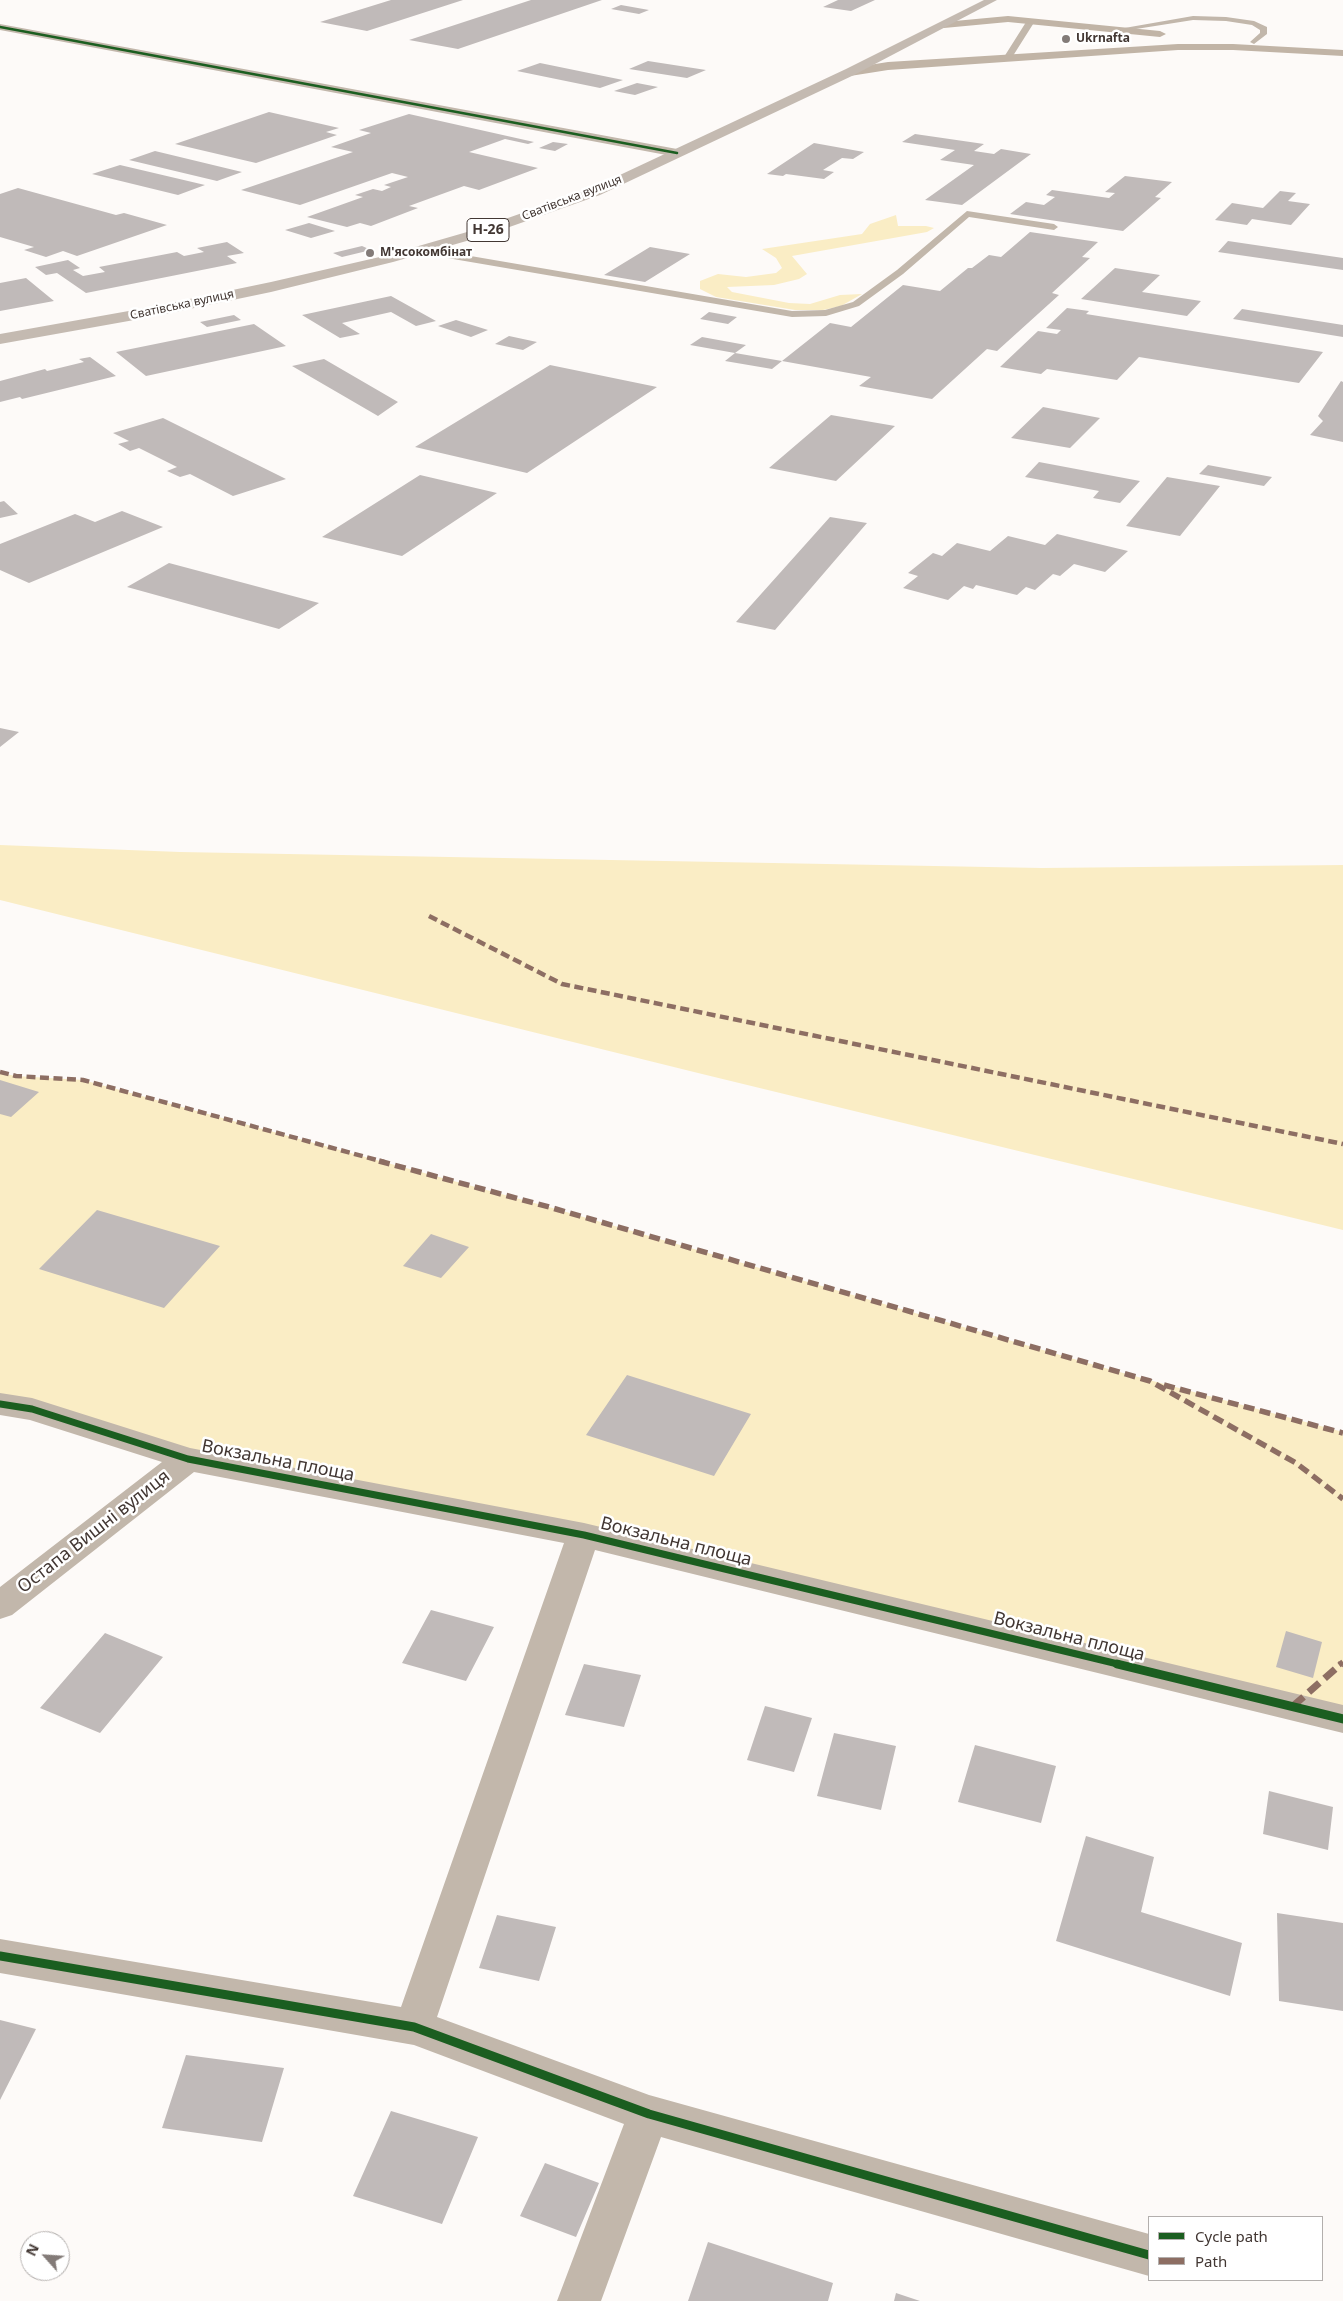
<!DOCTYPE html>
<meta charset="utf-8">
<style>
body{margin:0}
#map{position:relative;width:1343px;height:2301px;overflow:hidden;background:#fdfaf8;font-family:"Noto Sans",sans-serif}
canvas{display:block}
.legend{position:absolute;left:1148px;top:2216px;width:175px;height:65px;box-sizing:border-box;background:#fff;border:1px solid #b3afad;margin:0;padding:6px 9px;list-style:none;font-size:15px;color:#423733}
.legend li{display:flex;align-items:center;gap:10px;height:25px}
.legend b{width:25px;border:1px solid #b3afad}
.north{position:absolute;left:20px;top:2231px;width:50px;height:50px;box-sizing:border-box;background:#fff;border:1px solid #b3afad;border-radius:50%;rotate:296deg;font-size:14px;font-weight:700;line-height:20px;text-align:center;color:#423733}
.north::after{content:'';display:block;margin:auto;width:18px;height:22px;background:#837b78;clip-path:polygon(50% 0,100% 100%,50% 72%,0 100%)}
</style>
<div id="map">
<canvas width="1343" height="2301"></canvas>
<ul class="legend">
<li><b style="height:6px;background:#1b5e20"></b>Cycle path</li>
<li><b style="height:6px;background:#8d6e63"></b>Path</li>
</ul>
<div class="north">N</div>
</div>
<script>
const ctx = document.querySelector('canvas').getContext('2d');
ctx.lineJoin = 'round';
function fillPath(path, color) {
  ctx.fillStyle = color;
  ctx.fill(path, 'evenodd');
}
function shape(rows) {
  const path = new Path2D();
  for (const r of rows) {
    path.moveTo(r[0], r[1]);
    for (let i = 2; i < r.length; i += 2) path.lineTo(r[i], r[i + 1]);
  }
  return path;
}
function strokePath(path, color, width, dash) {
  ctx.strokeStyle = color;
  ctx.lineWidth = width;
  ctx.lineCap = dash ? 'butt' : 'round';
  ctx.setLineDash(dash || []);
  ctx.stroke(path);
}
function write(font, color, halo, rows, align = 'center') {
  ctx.font = font + ' "Noto Sans",sans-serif';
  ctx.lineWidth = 5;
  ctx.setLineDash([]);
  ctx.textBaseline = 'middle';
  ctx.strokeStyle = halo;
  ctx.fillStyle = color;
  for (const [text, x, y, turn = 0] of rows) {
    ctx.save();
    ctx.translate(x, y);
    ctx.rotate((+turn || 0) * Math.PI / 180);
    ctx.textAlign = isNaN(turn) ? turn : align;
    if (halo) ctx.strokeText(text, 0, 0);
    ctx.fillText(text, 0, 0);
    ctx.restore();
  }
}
fillPath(shape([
 [896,215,898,226,926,226,934,228,927,232,792,256,807,274,799,279,774,285,727,287,732,292,789,303,810,304,840,295,862,294,841,306,823,310,795,310,716,297,700,289,700,281,718,274,746,277,776,273,782,268,776,258,762,249,862,234,870,224],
 [0,845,180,852,1042,868,1343,865,1343,1230,698,1073,0,900],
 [0,1073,16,1076,83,1080,549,1207,1112,1370,1343,1432,1343,1719,0,1411]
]), '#faedc5');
fillPath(shape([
 [391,0,463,0,367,31,320,22],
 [531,0,602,0,458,49,409,40],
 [838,0,875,0,851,11,823,7],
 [621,5,649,10,639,14,611,9],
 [648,61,706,70,687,78,629,69],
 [540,63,623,80,600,88,517,71],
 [637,83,658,87,635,95,614,91],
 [269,112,339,128,326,132,337,135,256,163,175,144],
 [409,114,534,142,528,144,505,139,469,152,538,168,479,190,464,186,409,206,418,208,371,226,360,223,347,227,307,217,363,197,355,195,373,189,382,191,391,187,384,185,408,177,392,173,300,205,241,190,353,152,331,147,371,133,359,130],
 [915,134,984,144,974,151,994,154,1001,149,1031,154,962,205,925,200,974,165,940,160,955,150,902,142],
 [553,142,568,144,555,151,539,148],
 [814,143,864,152,853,159,842,158,823,170,834,172,824,179,786,174,783,176,767,174],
 [155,151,242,172,217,181,129,160],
 [120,165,205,185,178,195,92,174],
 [1125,176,1172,182,1155,197,1161,198,1123,231,1010,214,1026,202,1044,205,1055,197,1046,195,1052,190,1109,198,1115,193,1105,192],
 [18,188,116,215,124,213,167,225,77,256,63,251,46,257,24,250,34,247,0,237,0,194],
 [1280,191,1296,193,1288,201,1310,204,1291,225,1252,219,1247,225,1215,220,1232,203,1263,208],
 [309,223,335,231,311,238,285,230],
 [1030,232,1098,242,1082,257,1090,258,1052,293,1059,295,997,351,987,349,932,399,859,386,871,377,782,361,830,323,851,327,903,285,940,291,968,268,972,268,989,255,1001,257],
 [1228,241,1343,258,1343,270,1218,252],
 [227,242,244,253,227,256,237,263,86,293,57,273,46,275,35,267,68,260,80,268,73,270,83,276,105,272,99,267,177,252,184,256,204,252,197,248],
 [362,246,371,250,342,257,333,253],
 [650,247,690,254,645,282,604,275],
 [1115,268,1160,275,1142,292,1201,301,1187,316,1081,299],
 [26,278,54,301,0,311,0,283],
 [391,296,436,321,416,326,391,312,342,323,360,334,340,338,302,315],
 [1067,308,1089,311,1086,314,1323,352,1299,383,1139,357,1117,380,1047,369,1041,374,1000,367,1038,331,1057,334,1061,330,1046,328],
 [1242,309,1343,325,1343,337,1233,319],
 [709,312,737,317,728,324,700,319],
 [234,315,241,320,207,327,200,322],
 [456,320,488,330,471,337,438,326],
 [254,324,286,346,146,376,116,352],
 [509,336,537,342,523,350,495,344],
 [702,337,746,345,735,353,690,345],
 [735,353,782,361,772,369,725,361],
 [90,357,116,376,22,399,20,397,0,402,0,381,45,369,47,371,84,362,79,359],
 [324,359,398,402,378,416,292,366],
 [550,365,657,387,527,473,415,447],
 [1341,381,1343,382,1343,442,1310,435,1323,421,1318,416],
 [1043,407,1100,418,1070,448,1011,438],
 [831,415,895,426,836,481,769,468],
 [163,418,286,479,233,496,190,474,180,477,167,471,177,467,139,448,130,451,118,444,129,441,113,433],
 [1039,462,1140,481,1120,503,1093,498,1099,491,1025,477],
 [1208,465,1272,477,1264,486,1199,474],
 [420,475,497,493,402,556,322,537],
 [1167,477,1220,486,1180,536,1126,526],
 [4,501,18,514,0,518,0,502],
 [122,511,163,527,29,583,0,570,0,544,75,514,95,522],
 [830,517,867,523,775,630,736,622],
 [1057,534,1128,551,1105,572,1074,564,1060,576,1053,574,1035,590,1026,587,1017,595,976,585,973,589,964,586,948,600,903,588,918,576,908,573,933,553,942,556,957,543,990,551,1008,536,1045,545],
 [169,563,319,603,279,629,127,587],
 [0,728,19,732,0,747],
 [0,1080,39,1092,11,1117,0,1114],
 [97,1210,220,1246,164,1308,39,1269],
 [431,1234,469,1247,441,1278,403,1266],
 [627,1375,751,1414,714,1476,586,1435],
 [431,1610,494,1627,466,1681,402,1663],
 [1286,1631,1322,1642,1313,1678,1276,1667],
 [105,1633,163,1657,100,1733,40,1708],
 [584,1664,641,1675,624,1727,565,1715],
 [765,1706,812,1718,794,1772,747,1760],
 [834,1733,896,1746,881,1810,817,1796],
 [975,1745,1056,1766,1041,1823,958,1802],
 [1269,1791,1333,1807,1328,1850,1263,1834],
 [1086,1836,1154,1857,1141,1912,1242,1943,1230,1996,1056,1941],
 [1277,1913,1343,1923,1343,2011,1279,2001],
 [497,1915,556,1927,539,1981,479,1968],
 [0,2020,36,2029,0,2100],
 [186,2055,284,2068,262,2142,162,2128],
 [391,2111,478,2137,442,2224,353,2196],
 [545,2163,599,2183,576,2237,520,2216],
 [708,2242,833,2283,828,2301,688,2301],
 [896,2293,920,2301,894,2301]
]), '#c0bab9');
fillPath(shape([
 [1193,16,1226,17,1254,21,1267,27,1267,34,1254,44,1250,42,1260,33,1260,30,1252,25,1226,21,1193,20,1117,32,1113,30,1193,16],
 [1028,19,1035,21,1011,59,1005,59,1004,57,1028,19],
 [967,211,1054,224,1058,227,1054,230,969,217,903,274,859,306,826,316,792,317,418,253,413,250,418,247,792,311,825,310,853,302,897,270,967,211]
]), '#c2b7ab');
fillPath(shape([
 [0,24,677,149,684,153,677,157,0,30,0,24],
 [0,1393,32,1398,190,1448,584,1523,1343,1705,1343,1733,595,1550,437,2017,649,2095,1149,2234,1149,2276,661,2137,601,2301,557,2301,624,2124,414,2045,0,1973,0,1939,401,2007,564,1543,194,1472,12,1615,0,1619,0,1587,162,1462,30,1420,0,1415,0,1393]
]), '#c2b7ab');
fillPath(shape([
 [1008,16,1160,31,1166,34,1160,37,1008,22,944,28,938,25,944,22,1008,16],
 [1178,44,1233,44,1343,50,1343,56,1233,50,1178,50,888,70,850,76,844,72,850,68,888,62,1178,44]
]), '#c1b4a6');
fillPath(shape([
 [984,0,997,0,854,75,600,195,484,236,393,262,271,292,151,317,0,344,0,334,151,307,271,282,384,256,474,230,590,189,846,69,984,0]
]), '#c4bab1');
strokePath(shape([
 [429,916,562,984,1343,1144],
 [0,1072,16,1076,83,1080,384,1162]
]), '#8d6e63', 4.5, [9, 4.5]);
strokePath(shape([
 [379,1161,549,1207,1150,1381,1296,1463,1343,1499],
 [1164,1385,1343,1433],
 [1339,1665,1343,1662]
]), '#8d6e63', 5.5, [11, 5.5]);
strokePath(shape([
 [1293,1706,1341,1664]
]), '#8d6e63', 7, [14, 7]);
strokePath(shape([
 [0,27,677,153]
]), '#1b5e20', 2.5);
strokePath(shape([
 [0,1404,32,1409,188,1459,584,1535,1122,1665]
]), '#1b5e20', 7);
strokePath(shape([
 [1117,1664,1343,1719],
 [0,1956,414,2027,649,2114,1149,2255]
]), '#1b5e20', 9);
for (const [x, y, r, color] of [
 [1066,39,5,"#837b78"],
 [370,253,5,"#837b78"]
]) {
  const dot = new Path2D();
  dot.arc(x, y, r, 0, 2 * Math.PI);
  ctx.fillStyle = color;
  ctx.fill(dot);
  strokePath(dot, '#fff', 2);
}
write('bold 12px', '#423733', '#fff', [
 ["Ukrnafta",1076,39],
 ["М'ясокомбінат",380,253]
], 'left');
write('12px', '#423733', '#fff', [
 ["Сватівська вулиця",572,198,-21],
 ["Сватівська вулиця",182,305,-12]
]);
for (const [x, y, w] of [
 [488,230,42]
]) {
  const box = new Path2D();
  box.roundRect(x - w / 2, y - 11.5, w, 23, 4);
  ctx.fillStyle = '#fff';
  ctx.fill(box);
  strokePath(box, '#423733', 1);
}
write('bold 14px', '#423733', null, [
 ["Н-26",488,230]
]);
write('18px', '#423733', '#fff', [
 ["Вокзальна площа",278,1461,11],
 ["Остапа Вишні вулиця",94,1532,-38],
 ["Вокзальна площа",676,1542,14],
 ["Вокзальна площа",1069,1637,14]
]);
</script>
